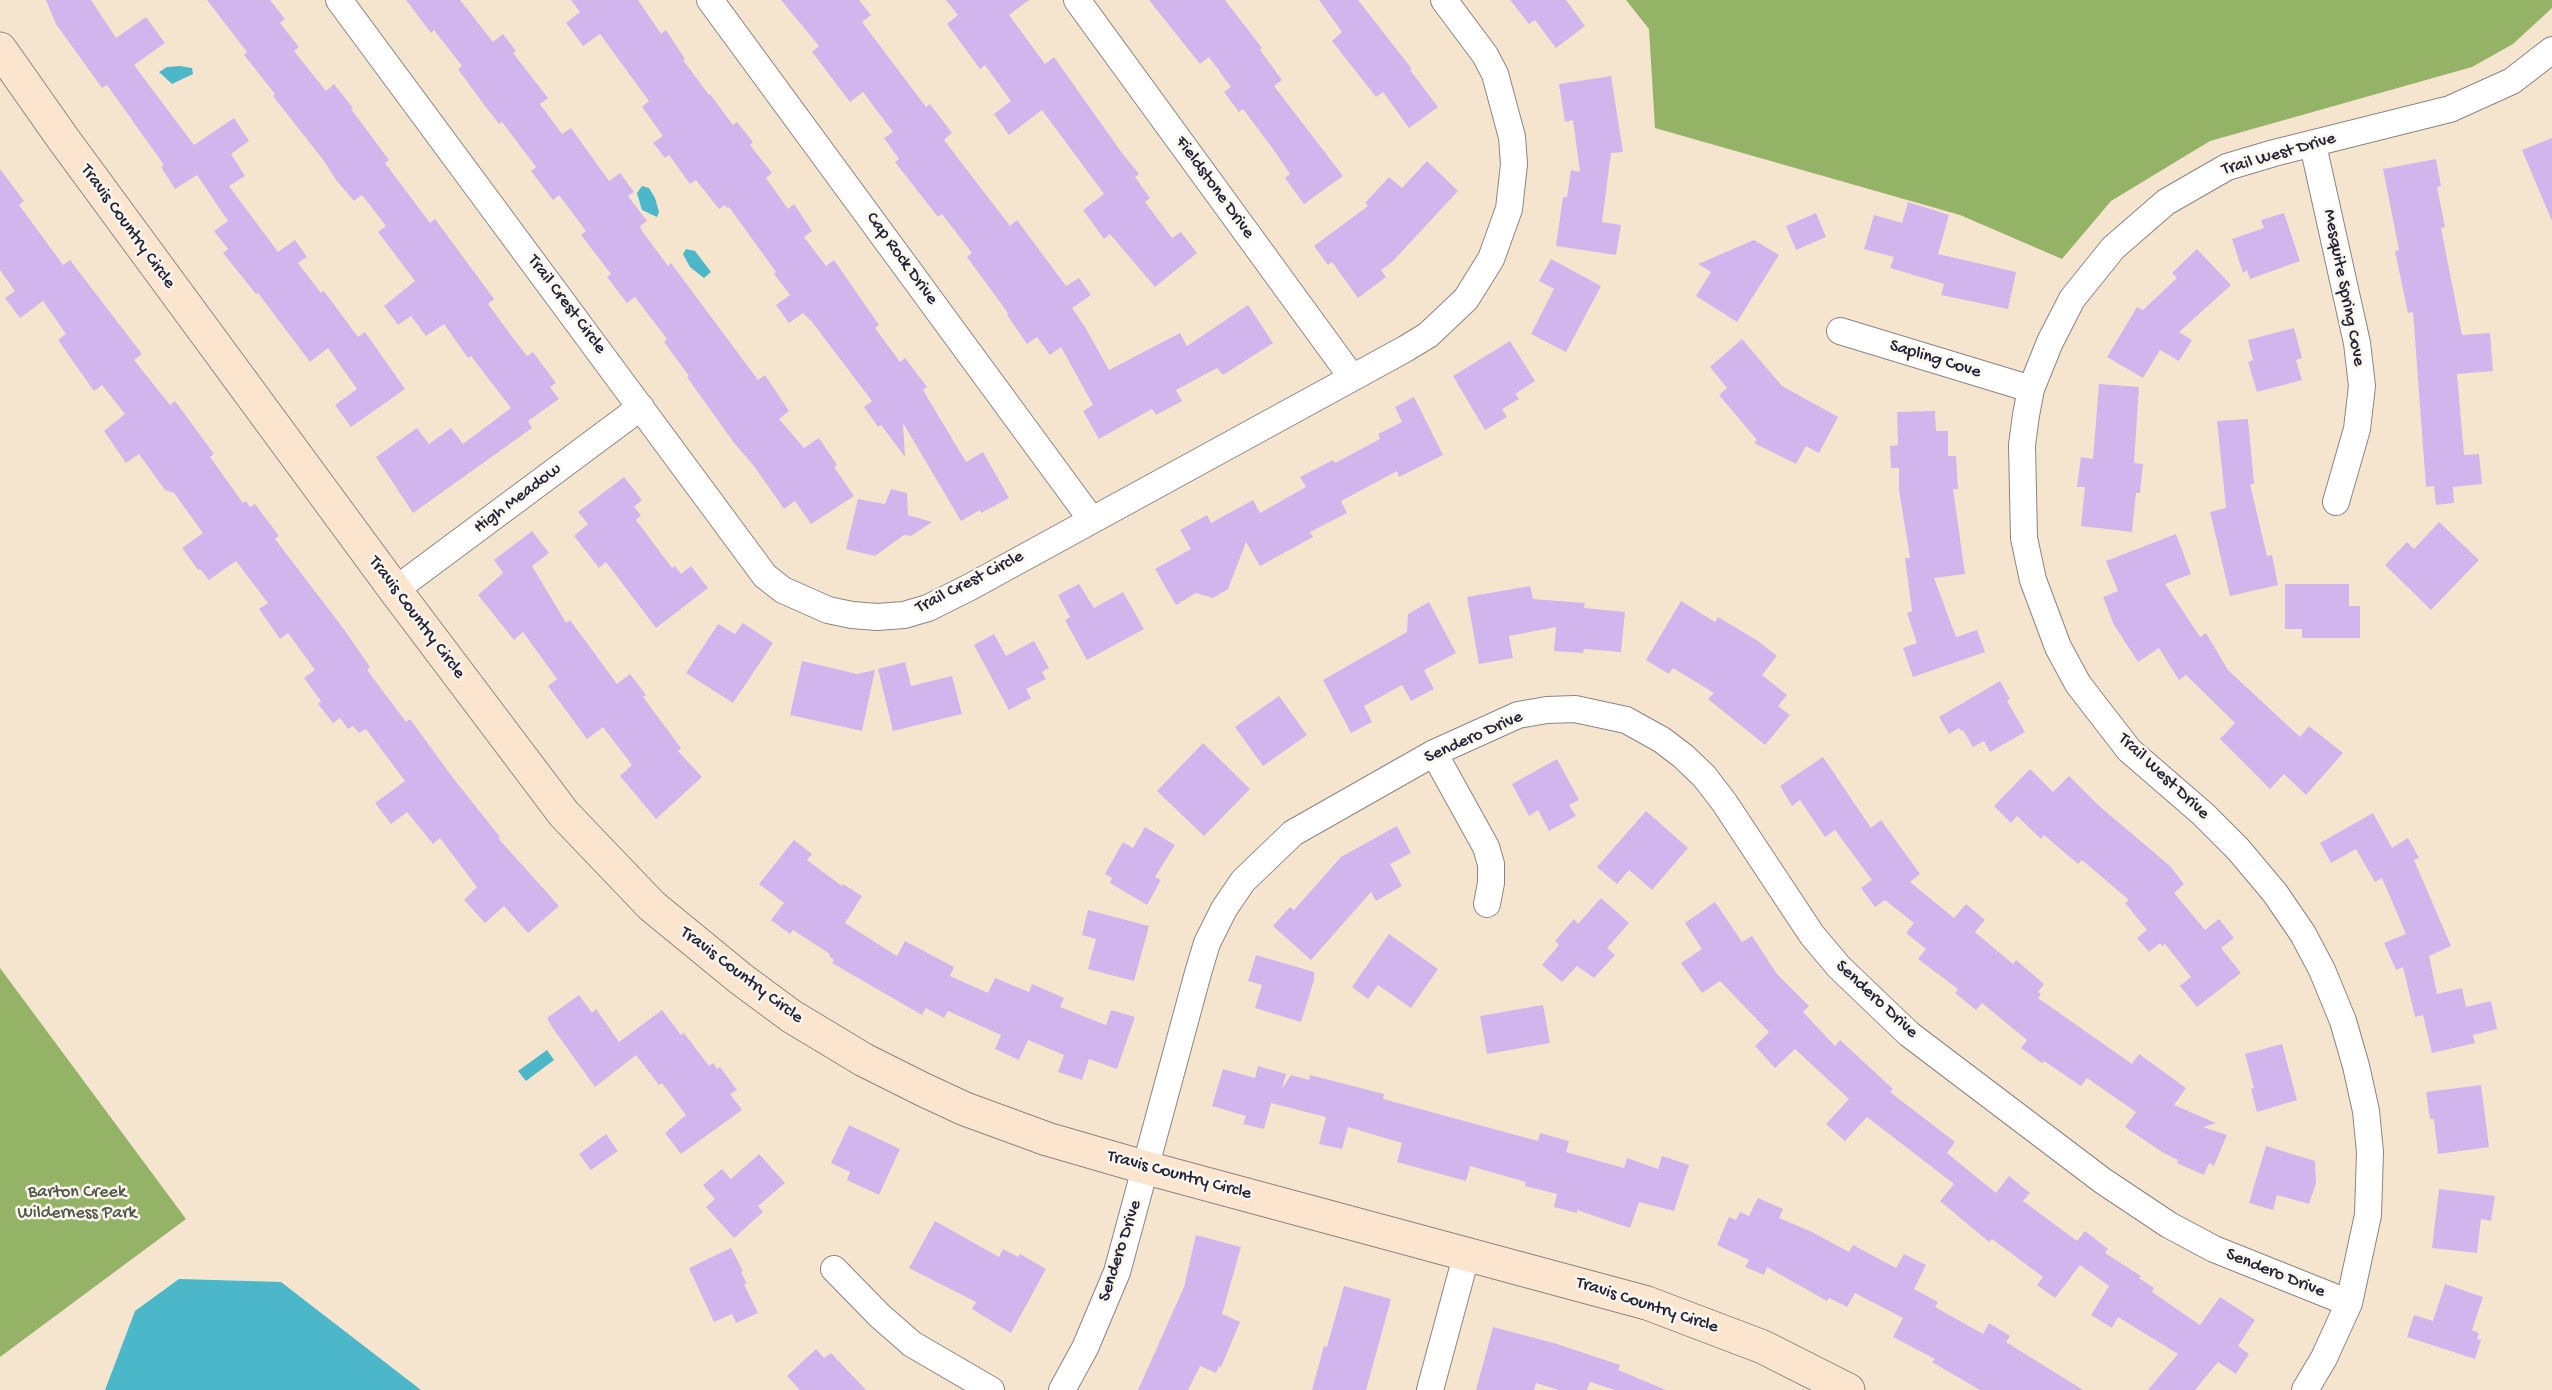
<!DOCTYPE html>
<style>
body{margin:0}
canvas{display:block;background:#f6e5ce}
</style>
<canvas width="2552" height="1390"></canvas>
<script>
const ctx = document.querySelector('canvas').getContext('2d');
ctx.lineJoin = 'round';
function fillPath(path, color) {
  ctx.fillStyle = color;
  ctx.fill(path, 'evenodd');
}
function shape(rows) {
  const path = new Path2D();
  for (const r of rows) {
    path.moveTo(r[0], r[1]);
    for (let i = 2; i < r.length; i += 2) path.lineTo(r[i], r[i + 1]);
  }
  return path;
}
function strokePath(path, color, width, dash) {
  ctx.strokeStyle = color;
  ctx.lineWidth = width;
  ctx.lineCap = dash ? 'butt' : 'round';
  ctx.setLineDash(dash || []);
  ctx.stroke(path);
}
function write(font, color, halo, rows, align = 'center') {
  ctx.font = font + ' "Gochi Hand",sans-serif';
  ctx.lineWidth = 5;
  ctx.setLineDash([]);
  ctx.textBaseline = 'middle';
  ctx.strokeStyle = halo;
  ctx.fillStyle = color;
  for (const [text, x, y, turn = 0] of rows) {
    ctx.save();
    ctx.translate(x, y);
    ctx.rotate((+turn || 0) * Math.PI / 180);
    ctx.textAlign = isNaN(turn) ? turn : align;
    if (halo) ctx.strokeText(text, 0, 0);
    ctx.fillText(text, 0, 0);
    ctx.restore();
  }
}
fillPath(shape([
 [1626,0,2552,0,2552,8,2513,44,2472,67,2210,141,2111,201,2062,259,1960,215,1655,128,1649,29],
 [0,968,186,1219,0,1357]
]), '#94b367');
fillPath(shape([
 [180,66,192,68,193,74,172,84,159,72,167,67],
 [642,186,649,188,655,198,659,212,657,217,642,210,637,193],
 [686,249,695,251,711,272,704,278,690,267,683,254],
 [547,1050,554,1060,526,1081,518,1071],
 [179,1279,281,1282,421,1390,105,1390,135,1311]
]), '#4bb7c8');
fillPath(shape([
 [46,0,91,0,116,38,146,17,165,43,134,65,194,145,234,118,249,141,231,154,245,176,229,186,278,252,295,240,307,257,298,263,321,293,324,291,358,337,365,332,405,389,351,427,335,405,357,389,328,348,310,362,258,293,256,294,223,253,228,249,214,231,228,221,197,175,175,189,161,167,164,165,107,85,102,88,56,24],
 [207,0,270,0,285,19,280,23,299,47,294,51,326,91,334,84,353,108,351,109,389,160,385,163,430,223,435,219,494,299,488,304,513,338,527,356,533,352,556,383,550,387,559,399,528,421,532,428,413,513,376,457,417,428,429,444,451,428,463,444,511,408,471,356,468,358,444,324,426,336,411,316,398,325,384,306,415,281,378,232,386,226,362,195,354,201,336,180,324,161,273,96,275,94,244,55,247,52],
 [406,0,460,0,493,42,503,34,516,51,513,53,548,98,540,104,562,134,571,128,609,181,620,173,634,192,628,196,647,221,640,226,642,231,668,266,671,263,758,380,765,375,789,411,779,419,804,448,819,438,837,465,834,467,854,496,811,524,795,501,784,509,754,466,734,443,687,377,689,376,664,342,667,339,635,297,627,303,607,277,611,274,581,235,586,231,559,195,553,200,531,171,536,167,502,122,499,124,482,102,458,69,462,66,434,30,431,33],
 [571,0,638,0,661,34,666,30,685,59,683,60,709,95,710,94,733,125,737,122,753,142,750,145,772,173,766,178,788,209,794,204,812,231,804,237,826,266,834,260,879,325,875,328,900,362,905,358,927,387,923,390,966,462,983,452,1009,498,981,513,980,510,961,521,903,423,905,457,881,425,878,427,864,407,872,401,812,322,803,313,789,323,776,305,790,295,774,274,776,272,729,207,727,208,725,205,719,209,696,180,690,184,669,155,665,158,653,143,663,136,642,107,649,101,600,34,583,46,566,23,580,12],
 [781,0,859,0,871,15,862,22,926,107,930,104,952,133,944,140,1010,226,1017,220,1066,286,1079,278,1091,295,1072,308,1085,327,1109,370,1180,333,1187,346,1248,305,1273,343,1223,375,1217,368,1176,390,1182,401,1156,415,1152,409,1099,439,1083,411,1093,405,1061,347,1050,355,1037,337,1027,344,1007,315,1008,313,967,257,972,253,942,214,938,217,895,162,899,159,884,138,893,132,863,92,850,102,812,52,819,46],
 [946,0,1029,0,1009,15,1045,64,1054,57,1122,153,1139,174,1135,177,1150,198,1145,202,1172,238,1181,232,1197,253,1155,287,1110,234,1104,239,1083,210,1104,194,1042,110,1009,135,994,114,1011,101,985,65,980,69,947,24,958,15],
 [1149,0,1225,0,1262,48,1260,50,1282,80,1274,86,1343,176,1304,204,1285,178,1290,174,1276,153,1243,109,1239,112,1224,92,1231,87,1209,57,1200,64],
 [1319,0,1358,0,1412,69,1410,70,1438,107,1409,128,1383,92,1376,97,1332,41,1342,32],
 [1510,0,1566,0,1585,26,1556,48,1535,20,1529,24],
 [1611,76,1623,152,1611,153,1602,222,1621,225,1616,255,1556,246,1563,197,1567,197,1571,170,1580,172,1573,120,1565,122,1559,84],
 [2552,138,2552,221,2522,150],
 [2436,159,2441,186,2437,187,2445,227,2441,228,2462,335,2490,333,2493,371,2457,374,2464,455,2479,454,2482,484,2453,487,2454,503,2436,505,2434,486,2426,487,2413,312,2408,313,2395,251,2399,250,2383,169],
 [1427,161,1458,191,1393,261,1381,270,1386,277,1358,298,1332,262,1328,265,1314,246,1368,206,1365,203,1389,177,1402,188],
 [0,169,24,201,19,205,63,265,70,260,142,354,134,360,170,405,175,401,189,420,214,454,210,457,243,503,246,501,250,507,255,504,279,536,275,539,343,628,370,667,367,670,406,722,410,719,453,778,500,837,498,838,559,906,528,933,504,906,485,923,464,900,477,887,440,838,433,844,407,812,391,824,375,803,405,781,366,729,359,733,353,726,348,729,340,718,333,723,318,704,321,701,304,678,315,670,288,633,280,639,259,609,268,603,236,561,209,580,200,569,198,570,182,548,203,533,174,493,165,490,139,454,126,463,104,431,125,414,102,385,94,391,58,340,66,334,43,301,20,318,5,298,15,291,0,270],
 [1908,202,1949,215,1938,254,2016,272,2008,309,1941,295,1944,284,1890,268,1894,257,1864,249,1874,215,1902,223],
 [1816,213,1826,237,1796,250,1786,226],
 [2284,213,2300,261,2250,279,2247,270,2243,273,2232,239,2264,228,2261,220],
 [1754,240,1779,255,1737,322,1696,296,1711,272,1698,264],
 [2197,249,2231,285,2179,332,2192,340,2179,361,2160,350,2143,378,2107,357,2137,307,2143,310,2177,278,2172,273],
 [1551,259,1601,286,1566,352,1531,334,1554,289,1539,281],
 [2294,328,2302,358,2296,360,2302,380,2257,392,2248,362,2253,360,2248,340],
 [1742,339,1782,386,1838,417,1819,453,1806,446,1796,464,1754,443,1757,440,1719,395,1727,388,1710,367],
 [1510,341,1535,381,1515,394,1519,399,1502,409,1507,417,1485,430,1453,376],
 [2099,384,2139,387,2134,463,2143,464,2140,493,2136,493,2132,532,2081,526,2085,487,2077,487,2081,457,2093,459],
 [1414,397,1443,455,1399,477,1397,471,1341,501,1347,513,1310,532,1313,537,1260,566,1246,542,1228,589,1213,598,1196,593,1176,605,1155,569,1191,549,1180,530,1207,515,1211,523,1253,500,1260,513,1306,487,1300,477,1333,460,1335,463,1380,439,1378,434,1402,422,1395,407],
 [1935,411,1936,431,1948,431,1948,456,1956,456,1958,489,1953,489,1965,574,1934,578,1956,637,1977,630,1985,652,1913,677,1903,648,1917,643,1907,613,1912,611,1905,558,1910,558,1899,490,1899,468,1891,468,1890,446,1898,445,1897,412],
 [2248,419,2254,484,2250,484,2267,556,2272,555,2278,585,2230,596,2210,512,2226,508,2217,421],
 [624,477,642,500,634,507,641,515,636,520,672,568,675,566,681,574,691,566,708,588,656,628,606,562,599,568,574,536,588,524,578,512],
 [891,489,907,493,908,515,932,522,911,536,904,535,875,556,846,549,858,499,885,504],
 [2439,522,2479,560,2431,610,2385,565,2407,542,2414,549],
 [532,531,549,553,532,566,566,623,570,620,617,684,630,674,646,695,643,697,681,748,678,751,702,777,656,819,620,776,632,765,603,727,587,739,548,686,557,679,523,632,514,640,478,595,503,573,494,560],
 [2176,534,2191,574,2165,584,2200,637,2206,633,2228,670,2300,737,2309,726,2343,753,2306,795,2284,774,2270,789,2220,739,2235,723,2186,675,2179,680,2159,648,2138,662,2114,625,2103,597,2118,591,2106,561],
 [1079,584,1094,608,1123,592,1144,629,1087,660,1065,620,1070,617,1058,595],
 [2285,584,2349,584,2349,606,2360,606,2360,638,2302,638,2302,629,2285,629],
 [1530,586,1533,599,1585,603,1584,608,1625,612,1621,652,1584,649,1583,653,1554,651,1556,627,1509,636,1513,658,1479,664,1467,597],
 [1681,601,1715,622,1718,617,1758,641,1777,656,1762,675,1787,695,1778,706,1790,715,1765,745,1708,699,1714,693,1673,668,1669,674,1646,660],
 [1429,602,1456,653,1424,670,1434,689,1411,701,1402,685,1364,706,1372,722,1351,733,1323,680,1407,632,1408,614],
 [743,623,773,643,733,703,686,673,718,624,735,634],
 [994,634,1006,656,1034,641,1049,668,1042,672,1046,679,1026,689,1031,698,1009,710,974,645],
 [802,661,857,674,875,670,862,731,790,715],
 [905,662,911,686,952,676,962,714,893,731,878,669],
 [2000,681,2010,699,2007,701,2025,732,1990,752,1984,741,1973,747,1963,730,1961,731,1959,728,1949,734,1939,717],
 [1279,696,1307,735,1263,766,1235,727],
 [1203,743,1250,789,1204,836,1157,791],
 [1823,757,1871,828,1881,820,1920,874,1910,882,1954,918,1966,904,1985,920,1975,932,1977,934,2013,964,2016,960,2044,984,2038,992,2041,994,2038,998,2132,1064,2139,1054,2186,1088,2174,1105,2216,1123,2203,1127,2227,1135,2214,1166,2209,1163,2204,1175,2177,1163,2178,1160,2162,1152,2125,1127,2136,1112,2087,1078,2081,1086,2044,1061,2042,1063,2021,1048,2027,1040,1982,1003,1976,1010,1955,993,1958,989,1918,959,1926,949,1906,933,1914,923,1885,900,1875,907,1861,888,1872,880,1835,830,1825,837,1800,800,1792,806,1780,786],
 [1557,759,1579,800,1569,805,1576,816,1549,831,1538,810,1529,816,1512,784],
 [2030,769,2053,792,2069,776,2098,805,2170,866,2184,884,2174,893,2205,930,2219,919,2234,938,2221,948,2241,973,2197,1007,2180,986,2191,977,2165,944,2162,946,2160,943,2149,952,2137,938,2147,930,2125,903,2129,900,2082,860,2078,864,2044,835,2041,839,2017,816,2011,823,1994,806],
 [1646,811,1688,848,1652,890,1629,870,1617,884,1597,867],
 [2373,813,2392,848,2408,838,2419,858,2414,860,2451,946,2429,956,2437,994,2462,988,2466,1007,2491,1001,2497,1029,2473,1035,2475,1043,2432,1053,2423,1015,2415,1017,2403,967,2396,970,2384,943,2406,934,2382,878,2375,882,2356,849,2331,863,2320,843],
 [1397,826,1411,853,1390,864,1402,886,1376,901,1371,892,1311,960,1273,926,1290,907,1294,910,1341,857],
 [1145,827,1175,845,1155,877,1161,880,1147,905,1110,883,1112,878,1105,874,1123,842,1133,848],
 [794,840,812,854,807,860,842,886,843,884,862,896,845,923,897,956,905,941,954,967,950,976,988,993,995,978,1029,992,1032,984,1064,998,1060,1007,1106,1025,1111,1010,1135,1017,1117,1069,1089,1059,1082,1080,1058,1072,1064,1055,1028,1040,1019,1060,995,1049,1001,1035,948,1011,944,1018,926,1008,922,1015,832,963,834,960,829,956,830,954,793,930,790,934,771,920,784,903,759,884],
 [1601,898,1629,923,1607,948,1615,955,1594,978,1577,966,1562,982,1542,965,1559,945,1555,941,1574,919,1578,924],
 [1715,902,1742,942,1752,936,1777,974,1809,1006,1803,1012,1835,1046,1840,1040,1893,1089,1890,1092,1955,1142,1947,1153,1996,1193,2009,1176,2030,1193,2023,1201,2077,1241,2085,1231,2108,1249,2105,1253,2141,1276,2139,1278,2154,1288,2152,1292,2200,1325,2220,1297,2255,1320,2238,1346,2249,1354,2236,1374,2218,1362,2195,1390,2148,1390,2178,1354,2118,1317,2112,1328,2091,1315,2109,1286,2080,1265,2055,1298,2037,1285,2043,1277,1992,1239,1989,1242,1940,1201,1954,1184,1867,1117,1845,1141,1826,1124,1849,1099,1795,1049,1775,1068,1755,1046,1769,1032,1720,981,1702,993,1681,963,1702,949,1685,923],
 [1088,910,1149,926,1134,981,1088,969,1096,939,1082,935],
 [1389,934,1438,969,1411,1008,1378,985,1368,999,1352,987],
 [1256,955,1314,972,1314,980,1301,1022,1255,1008,1262,985,1248,981],
 [579,995,592,1013,596,1009,619,1042,662,1010,681,1035,684,1033,709,1066,713,1063,717,1069,720,1067,737,1090,730,1094,742,1110,681,1154,665,1133,686,1115,662,1083,659,1085,636,1055,595,1087,552,1027,547,1018],
 [1543,1005,1550,1043,1487,1054,1480,1016],
 [2282,1044,2297,1100,2257,1112,2251,1089,2254,1088,2245,1054],
 [1258,1066,1286,1074,1282,1089,1291,1075,1309,1080,1310,1075,1384,1094,1383,1099,1538,1141,1540,1133,1569,1141,1566,1152,1624,1168,1627,1158,1658,1169,1662,1156,1689,1165,1674,1211,1639,1202,1630,1228,1577,1210,1577,1213,1554,1207,1557,1194,1525,1186,1526,1182,1470,1166,1466,1181,1397,1162,1402,1143,1348,1127,1342,1149,1319,1144,1326,1117,1271,1103,1264,1129,1243,1124,1246,1116,1212,1106,1223,1069,1255,1078],
 [2481,1085,2489,1147,2438,1154,2434,1119,2430,1119,2426,1092],
 [849,1125,900,1149,879,1195,847,1180,850,1172,831,1163],
 [606,1134,618,1151,591,1170,579,1154],
 [2266,1146,2315,1161,2316,1183,2309,1204,2277,1195,2273,1210,2249,1203],
 [759,1154,785,1183,758,1206,763,1212,734,1238,706,1207,715,1199,703,1185,722,1169,731,1179],
 [2439,1189,2495,1196,2491,1221,2481,1219,2477,1253,2432,1248],
 [1758,1198,1783,1209,1779,1218,1812,1232,1849,1252,1853,1245,1896,1268,1904,1254,1926,1265,1914,1289,1938,1302,1935,1307,1983,1334,1989,1323,2010,1336,2006,1342,2083,1390,1980,1390,1932,1362,1935,1359,1893,1337,1903,1318,1855,1293,1847,1307,1829,1298,1827,1301,1767,1267,1764,1275,1745,1267,1749,1260,1717,1245,1729,1217,1736,1220,1740,1212,1749,1216],
 [935,1221,999,1257,1003,1249,1018,1257,1020,1254,1046,1269,1011,1333,972,1309,976,1302,909,1268],
 [1196,1235,1241,1247,1222,1314,1240,1322,1221,1367,1219,1366,1216,1373,1200,1366,1188,1390,1138,1390,1184,1287],
 [731,1248,743,1271,741,1272,747,1284,744,1284,758,1313,736,1323,732,1314,714,1322,689,1268],
 [2445,1284,2483,1297,2472,1330,2479,1333,2477,1339,2481,1340,2475,1359,2407,1337,2414,1315,2433,1321],
 [1344,1286,1391,1299,1366,1390,1312,1390,1324,1346,1327,1347],
 [1493,1327,1557,1344,1620,1365,1618,1370,1666,1390,1615,1390,1590,1382,1587,1390,1559,1390,1536,1383,1534,1390,1476,1390],
 [816,1349,824,1358,831,1353,866,1390,800,1390,787,1376]
]), '#d1b6ee');
const street = shape([
 [339,0,765,576,783,590,828,610,852,615,877,617,904,615,928,608,970,587,1405,349,1428,335,1466,299,1491,259,1509,209,1514,164,1512,137,1495,74,1485,55,1444,0],
 [710,0,1091,519],
 [1077,0,1351,376],
 [2313,145,2357,343,2362,386,2357,429,2336,502],
 [1840,331,2031,389],
 [395,590,641,407],
 [1434,753,1486,847,1491,864,1491,883,1487,904],
 [834,1269,880,1316,912,1344,991,1390],
 [1062,1390,1085,1348,1117,1272,1198,973,1207,943,1224,909,1243,881,1293,833,1434,753,1518,715,1547,710,1575,709,1626,720,1662,740,1683,756,1704,776,1724,802,1812,935,1839,967,1909,1034,2103,1181,2169,1225,2214,1249,2349,1303],
 [1430,1390,1467,1253],
 [2305,1390,2324,1358,2349,1303,2368,1215,2370,1152,2366,1111,2356,1066,2343,1021,2322,970,2303,934,2275,893,2238,849,2203,814,2129,750,2078,684,2058,647,2033,580,2024,538,2022,445,2026,415,2031,389,2050,342,2072,299,2113,248,2166,202,2227,167,2274,153,2450,109,2512,81,2552,50]
]);
const secondary = shape([
 [0,49,64,140,395,590,564,814,652,906,741,979,791,1016,864,1060,924,1090,965,1109,1047,1139,1147,1168,1647,1303,1763,1347,1848,1390]
]);
strokePath(street, '#8c8484', 28);
strokePath(secondary, '#8c8484', 35);
strokePath(street, '#fff', 26);
strokePath(secondary, '#fbe5cf', 33);
write('18px', '#22223b', '#fbf7ec', [
 ["Trail West Drive",2279,155,-16],
 ["Fieldstone Drive",1214,188,54],
 ["Travis Country Circle",127,227,54],
 ["Cap Rock Drive",901,259,54],
 ["Mesquite Spring Cove",2343,288,79],
 ["Trail Crest Circle",566,305,53],
 ["Sapling Cove",1935,360,17],
 ["High Meadow",518,499,-37],
 ["Trail Crest Circle",970,583,-27],
 ["Travis Country Circle",416,618,53],
 ["Sendero Drive",1474,738,-24],
 ["Trail West Drive",2163,777,43],
 ["Travis Country Circle",741,976,37],
 ["Sendero Drive",1876,1000,43],
 ["Travis Country Circle",1179,1176,15],
 ["Sendero Drive",1121,1251,-72],
 ["Sendero Drive",2275,1274,22],
 ["Travis Country Circle",1647,1306,18]
]);
write('18px', '#50574d', '#fbf7ec', [
 ["Barton Creek",77,1193],
 ["Wilderness Park",77,1214]
]);
</script>
